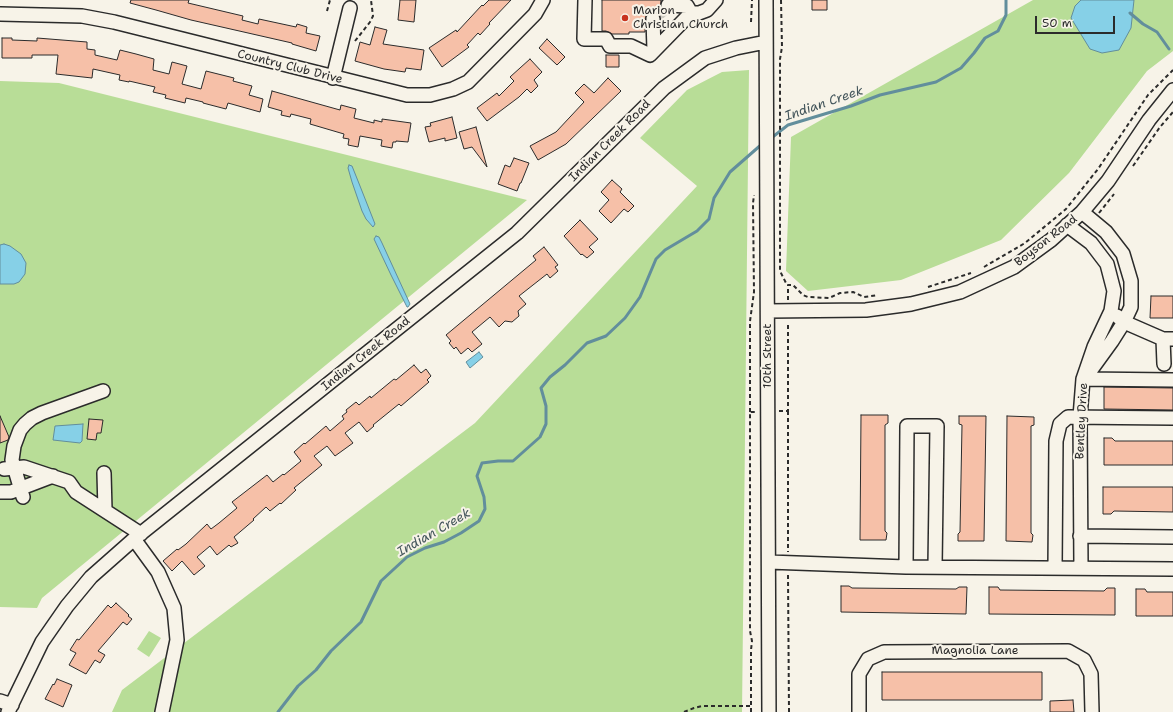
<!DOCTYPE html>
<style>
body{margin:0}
#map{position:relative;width:1173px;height:712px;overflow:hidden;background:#f7f3e8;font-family:"Shantell Sans",sans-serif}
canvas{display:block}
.scale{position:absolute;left:1035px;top:16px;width:80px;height:18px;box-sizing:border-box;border:2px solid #2b2b2b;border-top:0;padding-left:5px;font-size:12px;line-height:14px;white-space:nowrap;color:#2b2b2b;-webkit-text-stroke:3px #f7f3e8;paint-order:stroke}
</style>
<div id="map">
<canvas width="1173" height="712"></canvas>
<div class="scale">50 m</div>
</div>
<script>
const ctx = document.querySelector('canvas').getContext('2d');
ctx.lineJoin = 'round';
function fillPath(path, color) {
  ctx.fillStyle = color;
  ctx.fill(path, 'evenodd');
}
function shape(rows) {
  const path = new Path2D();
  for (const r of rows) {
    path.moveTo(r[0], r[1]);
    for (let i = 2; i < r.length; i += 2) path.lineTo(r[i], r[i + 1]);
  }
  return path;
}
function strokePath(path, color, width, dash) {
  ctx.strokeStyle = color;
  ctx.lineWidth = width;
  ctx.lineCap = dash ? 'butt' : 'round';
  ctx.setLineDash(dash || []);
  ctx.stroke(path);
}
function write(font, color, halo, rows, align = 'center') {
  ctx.font = font + ' "Shantell Sans",sans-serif';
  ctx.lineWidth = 4;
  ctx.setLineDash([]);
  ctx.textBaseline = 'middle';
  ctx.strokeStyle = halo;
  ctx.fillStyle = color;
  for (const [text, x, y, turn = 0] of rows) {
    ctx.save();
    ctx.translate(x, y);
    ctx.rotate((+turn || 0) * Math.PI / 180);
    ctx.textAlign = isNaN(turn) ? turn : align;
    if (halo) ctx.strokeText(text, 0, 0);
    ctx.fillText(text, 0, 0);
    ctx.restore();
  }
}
fillPath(shape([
 [1033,0,1173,0,1173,51,1147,71,1069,173,1001,240,901,280,808,291,786,271,791,137],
 [749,70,742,712,112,712,122,690,475,423,697,186,640,138,687,90,722,72],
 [0,81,59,83,527,200,42,598,37,608,0,607],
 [149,631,161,638,149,657,137,649]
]), '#b8dd97');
const water = shape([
 [1081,0,1134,0,1131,28,1119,50,1102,53,1090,49,1071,18,1075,6,1081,0],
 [349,165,352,166,360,186,375,224,373,227,366,219,362,211,352,182,348,168,349,165],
 [376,236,379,237,382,243,410,304,408,307,407,307,391,275,374,239,376,236],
 [4,244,10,246,21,254,26,263,25,274,19,282,14,284,0,284,0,245,4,244],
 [479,352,483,357,470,368,466,362,479,352],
 [83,424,82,441,80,443,53,440,55,426,83,424]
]);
fillPath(water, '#86d0e7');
strokePath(water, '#628e9c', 1);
strokePath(shape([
 [1130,13,1143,24,1157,32,1169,49],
 [770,139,788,125,851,106,880,95,936,82,961,68,974,53,985,38,998,31,1006,15,1006,0],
 [278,712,298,686,316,670,331,651,361,622,381,581,407,557,425,548,444,542,461,533,479,521,485,509,484,497,477,476,482,463,498,461,513,461,540,437,546,424,546,406,541,388,550,377,565,365,587,343,606,336,625,318,640,297,656,259,665,250,697,231,709,219,714,198,730,172,762,144]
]), '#628e9c', 3);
const building = shape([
 [131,0,189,0,188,3,243,16,242,20,258,24,259,19,296,27,297,24,307,27,306,33,320,36,316,51,292,44,292,43,191,20,156,10,130,3,131,0],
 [400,0,416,0,414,22,398,20,400,0],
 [489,0,511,0,489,23,490,24,480,35,478,33,467,45,469,47,442,67,429,48,456,30,457,32,482,5,483,6,489,0],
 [602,0,661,0,661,8,663,11,667,13,661,19,660,14,656,12,652,11,648,12,645,19,645,32,629,32,629,34,612,34,606,31,602,31,602,0],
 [812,0,827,0,827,10,812,10,812,0],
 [375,27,387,30,383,44,424,50,421,70,406,68,405,72,384,69,355,61,360,42,370,45,375,27],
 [2,38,12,38,12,40,37,41,37,38,87,42,87,49,95,50,95,55,117,60,120,50,136,54,154,59,153,70,169,74,172,62,187,66,182,84,201,89,206,71,234,78,233,81,252,86,249,95,263,99,260,112,228,103,226,109,203,103,203,102,186,98,185,103,165,98,166,95,153,92,155,87,129,81,129,82,119,80,120,75,93,69,92,78,56,74,58,55,32,55,32,58,2,58,2,38],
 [547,39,565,57,557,65,539,48,547,39],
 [606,55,619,55,619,67,606,67,606,55],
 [530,59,542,72,534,80,538,86,531,93,527,89,519,97,487,121,477,108,497,93,499,96,514,81,510,77,530,59],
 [608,78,621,91,566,144,538,160,530,146,556,132,584,102,575,93,584,84,594,93,608,78],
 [272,91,340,110,341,105,356,109,354,118,374,123,374,120,382,122,382,119,411,123,408,142,396,141,396,142,393,142,392,148,381,146,382,140,360,136,358,147,348,145,349,139,343,138,344,134,310,124,311,119,291,114,290,117,281,115,282,111,268,107,272,91],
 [452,117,457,138,445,141,445,138,429,142,425,127,431,126,430,123,452,117],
 [476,127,487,167,472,147,464,149,459,132,476,127],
 [514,158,529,163,521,183,520,183,517,191,498,184,505,165,510,167,514,158],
 [612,180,622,189,620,192,634,206,628,212,624,209,611,223,599,211,609,200,601,192,612,180],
 [580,220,598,239,589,247,594,252,587,258,582,254,581,255,564,236,580,220],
 [544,247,558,265,555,267,558,271,550,278,547,274,519,296,526,304,518,311,519,316,512,322,505,321,499,327,490,317,472,332,482,344,472,352,468,348,461,354,456,347,454,349,449,343,451,341,446,335,536,260,533,256,544,247],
 [1151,296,1173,296,1173,318,1150,318,1151,296],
 [414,365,421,373,426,369,431,376,427,380,429,382,401,406,399,404,373,425,374,426,367,432,359,422,345,433,353,443,335,456,327,446,314,456,322,465,294,488,296,490,281,504,280,503,270,511,266,507,253,519,254,520,234,537,238,543,231,547,229,545,217,555,210,546,197,557,205,566,194,575,182,561,172,571,163,561,177,549,178,550,186,544,207,524,211,529,219,523,237,508,232,502,267,475,273,482,283,474,284,475,301,461,294,452,304,443,305,444,326,426,330,431,344,419,342,416,347,412,346,410,356,402,359,405,370,396,371,398,394,379,396,380,414,365],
 [1104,387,1173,388,1173,410,1104,409,1104,387],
 [861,415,888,415,888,423,885,425,885,531,887,533,886,540,860,540,861,415],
 [0,416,9,437,8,440,0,443,0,416],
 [959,416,986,416,984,541,958,541,958,534,960,532,962,425,959,424,959,416],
 [1007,416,1034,417,1034,425,1031,426,1031,533,1033,535,1032,542,1006,541,1007,416],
 [89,419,103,420,101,433,97,433,96,440,87,439,89,419],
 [1104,438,1112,438,1115,441,1173,441,1173,465,1104,465,1104,438],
 [1103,487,1173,487,1173,512,1114,511,1111,514,1103,514,1103,487],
 [841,586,849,586,852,588,956,589,959,587,967,587,966,614,841,612,841,586],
 [989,587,998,587,1000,590,1104,591,1107,588,1115,588,1115,615,989,614,989,587],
 [1136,589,1145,589,1147,592,1173,592,1173,616,1136,616,1136,589],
 [116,603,129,615,128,616,132,619,127,625,123,622,98,651,105,655,100,663,95,660,86,674,69,665,76,653,70,650,77,639,79,640,108,605,111,608,116,603],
 [882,672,1042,672,1042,700,882,700,882,672],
 [57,679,72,685,63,707,45,699,53,684,54,685,57,679],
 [1073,700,1074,712,1050,712,1050,701,1073,700]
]);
fillPath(building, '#f6c0a8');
strokePath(building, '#2b2b2b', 1);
strokePath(shape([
 [653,19,668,5]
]), '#cecbc2', 13, [13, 6]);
const minor = shape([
 [585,0,584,39,606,39,610,46,631,46,650,55,691,13,699,13,707,10,716,0],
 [766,0,769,712],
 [668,5,687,6,691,13],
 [0,14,82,16,114,22,407,95,430,95,453,89,468,82,535,14,543,0],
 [653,19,654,50],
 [333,78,350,8],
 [1082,212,1106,232,1123,254,1131,281,1131,307,1124,322,1112,341,1091,370],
 [1067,225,1091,243,1107,264,1114,291,1111,311,1094,347,1083,379,1080,417,1081,568],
 [768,311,866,310,911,304,960,292,1014,267,1051,240,1082,212,1108,181,1149,120,1173,90],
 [1117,316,1124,322,1163,339,1173,339],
 [1163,339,1164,364],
 [1083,379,1173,380],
 [4,469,24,467,69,482,76,492,141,534],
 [104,473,105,510],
 [0,492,11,492,53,476],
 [23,497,12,460,14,446,20,430,25,424,32,418,42,413,103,391],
 [1080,536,1173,537],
 [134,539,158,572,174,608,177,640,162,712],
 [769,562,906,567,1173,569],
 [906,567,907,426,937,426,935,566],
 [1055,568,1056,441,1060,424,1068,417,1173,418],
 [0,701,12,705],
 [8,712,42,642,67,606,91,577,134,539,517,233,664,88,705,58,736,48,766,42],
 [859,712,859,674,868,659,884,652,1068,651,1084,660,1091,674,1092,712]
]);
strokePath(minor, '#2b2b2b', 16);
strokePath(shape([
 [781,0,782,47,780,59,780,271,787,285],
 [327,11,330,0],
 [751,22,752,0],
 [355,41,370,22,373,16,371,0],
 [1133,166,1160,127,1173,112],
 [1099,213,1114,194],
 [984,267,1025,243,1066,209,1098,169,1148,95,1173,70],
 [928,287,971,273],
 [788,300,788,285,793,285,803,295,808,297,829,298,840,293,853,292,864,297,878,295],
 [779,411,788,411,788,323],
 [788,411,788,552],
 [750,412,750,321,754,292,753,203,754,195],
 [788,575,789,712],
 [684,712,694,708,702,706,751,706],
 [751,712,751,650,752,641,750,631,750,412,756,412]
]), '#2b2b2b', 2, [4, 3]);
strokePath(minor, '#f7f3e8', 13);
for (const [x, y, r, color] of [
 [625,18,4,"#c8321e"]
]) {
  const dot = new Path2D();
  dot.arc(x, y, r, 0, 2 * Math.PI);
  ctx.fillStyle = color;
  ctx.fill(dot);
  strokePath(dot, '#f7f3e8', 1.5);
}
write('12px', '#2b2b2b', '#f7f3e8', [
 ["Marion",633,11],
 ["Christian Church",633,25]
], 'left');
write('12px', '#2b2b2b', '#f7f3e8', [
 ["Country Club Drive",290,67,14],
 ["Indian Creek Road",610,141,-45],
 ["Boyson Road",1046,241,-38],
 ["Indian Creek Road",366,354,-39],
 ["10th Street",768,356,-90],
 ["Bentley Drive",1082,421,-87],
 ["Magnolia Lane",975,651]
]);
write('italic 13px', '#42545a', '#f7f3e8', [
 ["Indian Creek",824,104,-19],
 ["Indian Creek",434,533,-30]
]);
</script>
